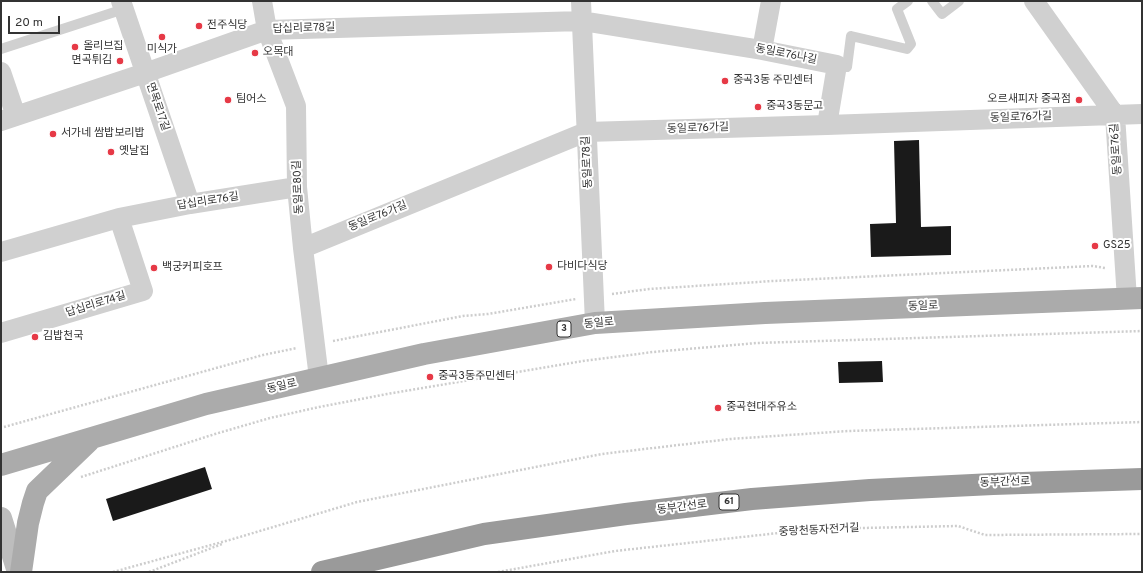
<!DOCTYPE html>
<meta charset="utf-8">
<style>
body{margin:0}
#map{position:relative;width:1143px;height:573px;overflow:hidden;background:#fff;font-family:Overpass,sans-serif}
canvas{display:block}
.frame{position:absolute;inset:0;border:2px solid #333;pointer-events:none}
.scale{position:absolute;left:8px;top:16px;width:52px;height:18px;box-sizing:border-box;border:2px solid #333;border-top:0;padding-left:5px;font-size:12px;line-height:14px;white-space:nowrap;color:#333;-webkit-text-stroke:3px #fff;paint-order:stroke}
</style>
<div id="map">
<canvas width="1143" height="573"></canvas>
<div class="frame"></div>
<div class="scale">20 m</div>
</div>
<script>
const ctx = document.querySelector('canvas').getContext('2d');
ctx.lineJoin = 'round';
function fillPath(path, color) {
  ctx.fillStyle = color;
  ctx.fill(path, 'evenodd');
}
function shape(rows) {
  const path = new Path2D();
  for (const r of rows) {
    path.moveTo(r[0], r[1]);
    for (let i = 2; i < r.length; i += 2) path.lineTo(r[i], r[i + 1]);
  }
  return path;
}
function strokePath(path, color, width, dash) {
  ctx.strokeStyle = color;
  ctx.lineWidth = width;
  ctx.lineCap = dash ? 'butt' : 'round';
  ctx.setLineDash(dash || []);
  ctx.stroke(path);
}
function write(font, color, halo, rows, align = 'center') {
  ctx.font = font + ' Overpass,"Noto Sans KR",sans-serif';
  ctx.lineWidth = 4;
  ctx.setLineDash([]);
  ctx.textBaseline = 'middle';
  ctx.strokeStyle = halo;
  ctx.fillStyle = color;
  for (const [text, x, y, turn = 0] of rows) {
    ctx.save();
    ctx.translate(x, y);
    ctx.rotate((+turn || 0) * Math.PI / 180);
    ctx.textAlign = isNaN(turn) ? turn : align;
    if (halo) ctx.strokeText(text, 0, 0);
    ctx.fillText(text, 0, 0);
    ctx.restore();
  }
}
fillPath(shape([
 [919,140,921,227,951,226,951,255,871,257,870,224,896,223,894,141],
 [882,361,883,382,839,383,838,362],
 [205,467,212,489,113,521,106,499]
]), '#1a1a1a');
strokePath(shape([
 [612,294,649,289,773,281,1093,266,1105,268],
 [333,341,463,316,488,314,576,299],
 [4,427,263,355,297,348],
 [81,477,215,434,270,418,319,407,387,394,583,361,653,352,757,343,1142,331],
 [113,572,233,539,357,502,602,454,730,439,848,431,1142,422],
 [149,572,222,544],
 [498,572,615,551,815,529,958,526,985,535,1142,534]
]), '#cdcdcd', 2.5, [2, 2]);
strokePath(shape([
 [932,1,942,14,959,1],
 [1,49,124,9],
 [837,65,847,67,851,36,907,49,911,44,897,9,908,1]
]), '#d0d0d0', 10);
strokePath(shape([
 [121,1,190,204],
 [262,1,267,30,296,106,297,187,303,248,319,378],
 [581,1,595,323],
 [1034,1,1115,115,1127,299],
 [762,50,771,1],
 [1,72,16,116],
 [1,121,145,73,267,30,582,21,762,50,837,65,827,125],
 [303,248,586,132,827,125,1142,114],
 [1,252,119,218,190,204,297,187],
 [1,333,143,291,119,218]
]), '#d0d0d0', 20);
strokePath(shape([
 [1,518,18,572]
]), '#bdbdbd', 22);
strokePath(shape([
 [1,465,206,404,424,354,595,323,765,313,1142,298],
 [21,572,28,523,33,503,37,491,89,441]
]), '#ababab', 22);
strokePath(shape([
 [322,572,484,534,626,514,752,499,870,490,993,484,1142,479]
]), '#9a9a9a', 22);
for (const [x, y, r, color] of [
 [199,26,4,"#e63946"],
 [162,37,4,"#e63946"],
 [75,47,4,"#e63946"],
 [255,53,4,"#e63946"],
 [120,61,4,"#e63946"],
 [725,81,4,"#e63946"],
 [228,100,4,"#e63946"],
 [1079,100,4,"#e63946"],
 [758,107,4,"#e63946"],
 [53,134,4,"#e63946"],
 [111,152,4,"#e63946"],
 [1095,246,4,"#e63946"],
 [549,267,4,"#e63946"],
 [154,268,4,"#e63946"],
 [35,337,4,"#e63946"],
 [430,377,4,"#e63946"],
 [718,408,4,"#e63946"]
]) {
  const dot = new Path2D();
  dot.arc(x, y, r, 0, 2 * Math.PI);
  ctx.fillStyle = color;
  ctx.fill(dot);
  strokePath(dot, '#fff', 1.5);
}
for (const [x, y, w] of [
 [564,329,14],
 [729,502,20]
]) {
  const box = new Path2D();
  box.roundRect(x - w / 2, y - 8, w, 16, 3);
  ctx.fillStyle = '#fff';
  ctx.fill(box);
  strokePath(box, '#333', 1);
}
write('bold 10px', '#333', null, [
 ["3",564,329],
 ["61",729,502]
]);
write('11px', '#333', '#fff', [
 ["전주식당",207,26],
 ["올리브집",83,47],
 ["미식가",162,50,"center"],
 ["오목대",263,53],
 ["면곡튀김",112,61,"right"],
 ["중곡3동 주민센터",733,81],
 ["팀어스",236,100],
 ["오르새피자 중곡점",1071,100,"right"],
 ["중곡3동문고",766,107],
 ["서가네 쌈밥보리밥",61,134],
 ["옛날집",119,152],
 ["GS25",1103,246],
 ["다비다식당",557,267],
 ["백궁커피호프",162,268],
 ["김밥천국",43,337],
 ["중곡3동주민센터",438,377],
 ["중곡현대주유소",726,408]
], 'left');
write('11px', '#333', '#fff', [
 ["답십리로78길",304,29,-2],
 ["동일로76나길",786,55,11],
 ["면목로17길",157,107,71],
 ["동일로76가길",1021,118,-2],
 ["동일로76가길",698,129,-2],
 ["동일로76길",1117,149,-94],
 ["동일로78길",588,162,-93],
 ["동일로80길",299,187,-93],
 ["답십리로76길",208,202,-9],
 ["동일로76가길",378,217,-22],
 ["답십리로74길",96,305,-17],
 ["동일로",923,307,-2],
 ["동일로",599,324,-6],
 ["동일로",282,387,-13],
 ["동부간선로",1005,483,-2],
 ["동부간선로",682,508,-7],
 ["중랑천동자전거길",819,531,-3]
]);
</script>
